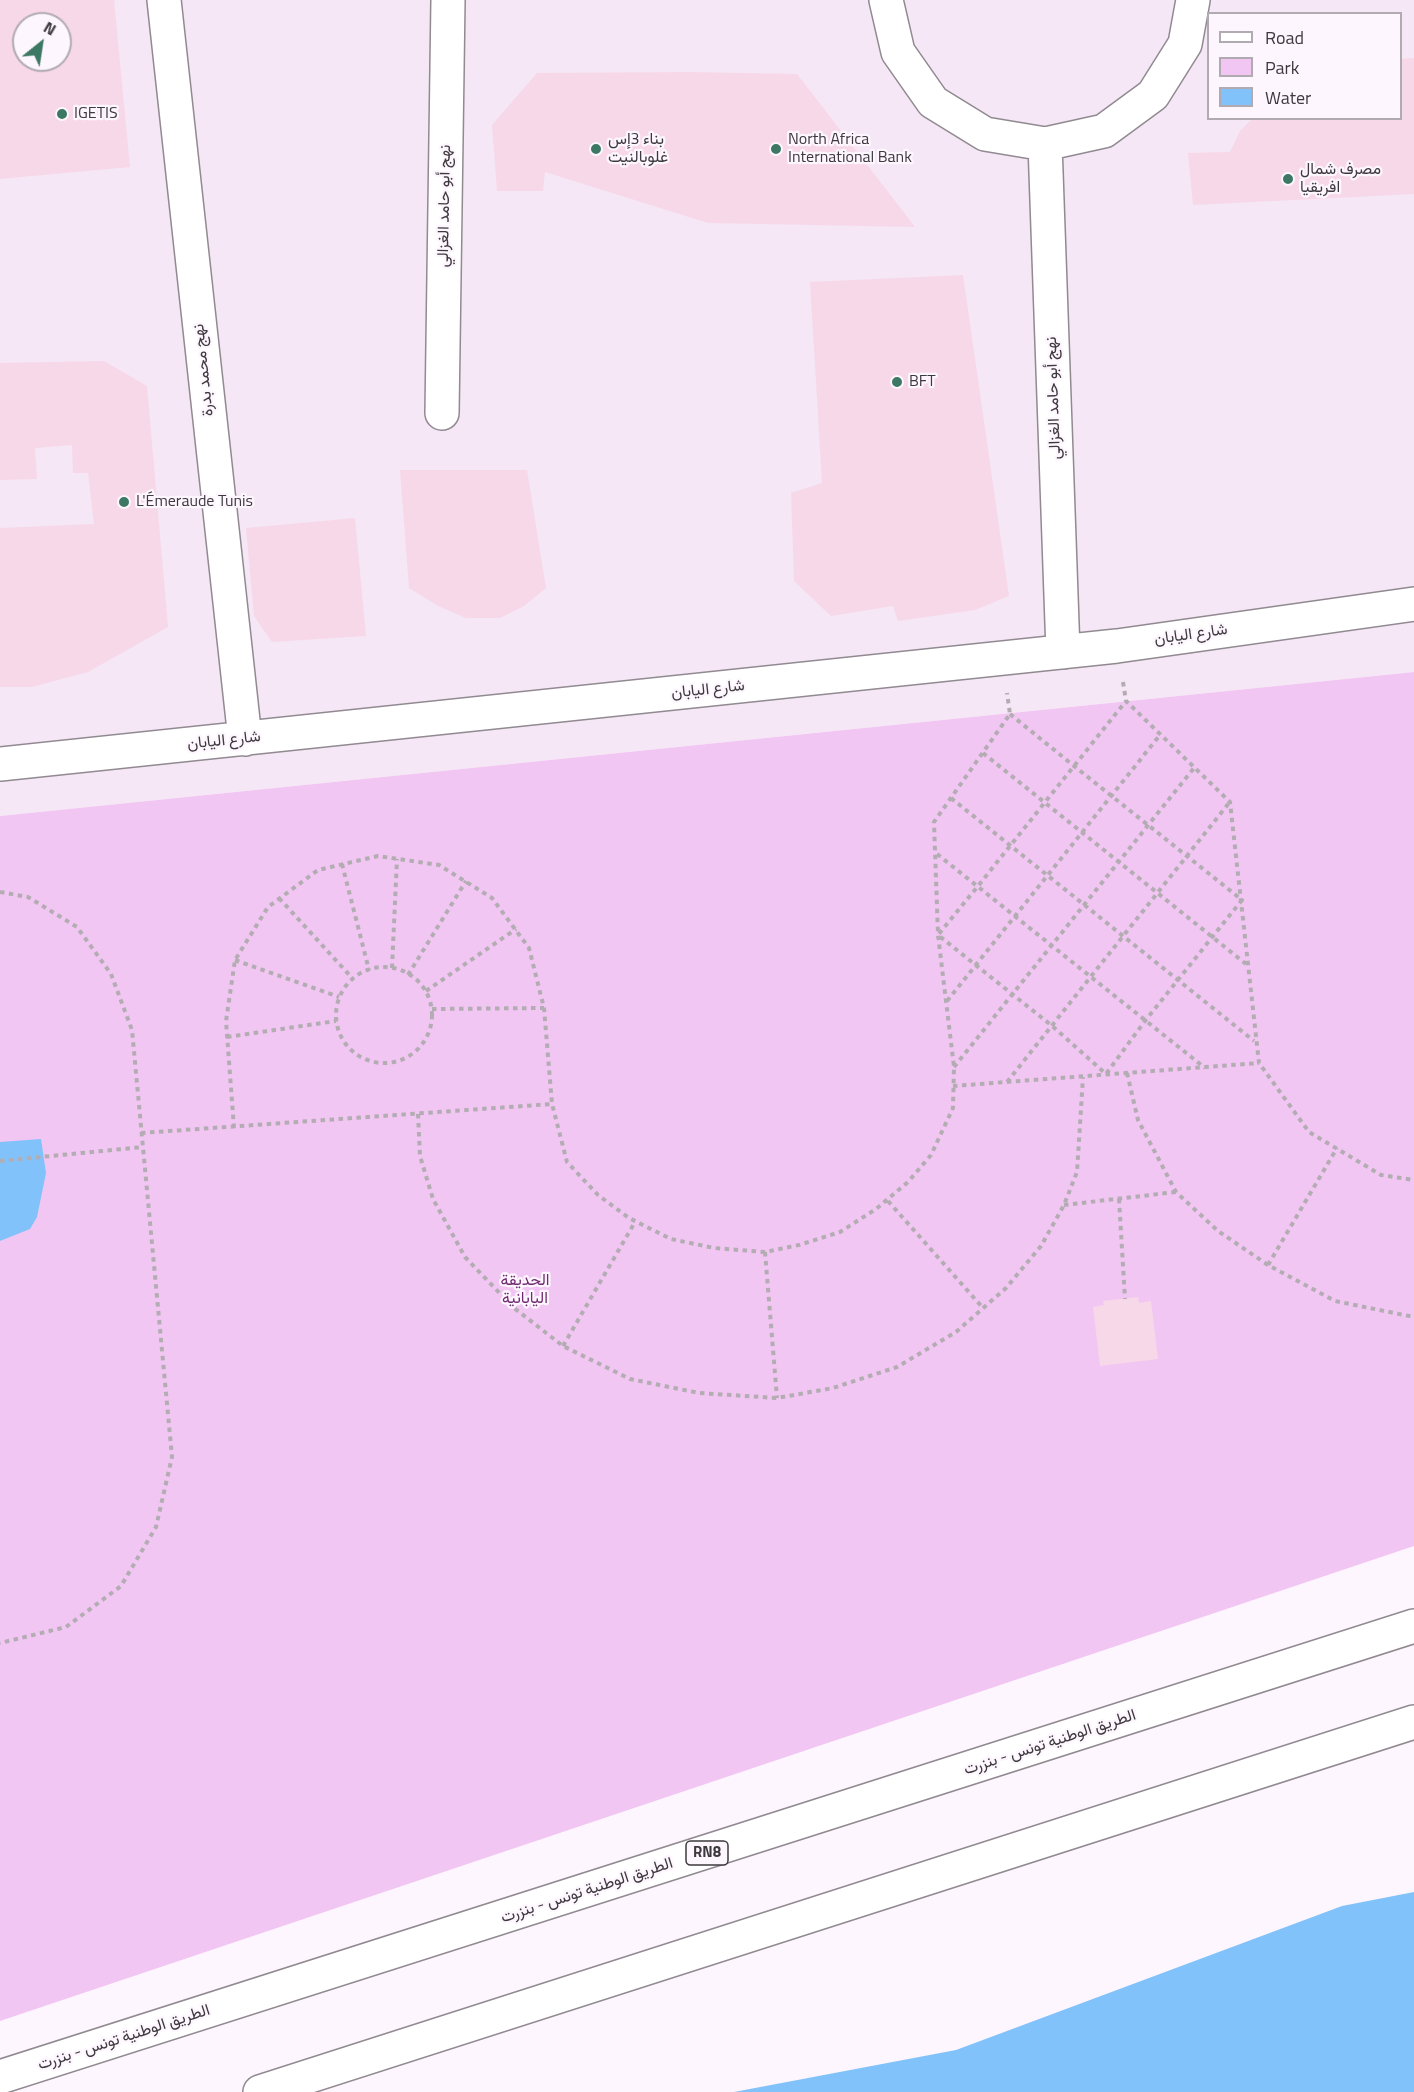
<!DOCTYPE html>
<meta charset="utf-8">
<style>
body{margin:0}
#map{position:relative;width:1414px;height:2092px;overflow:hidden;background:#fef6fe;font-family:"Titillium Web",sans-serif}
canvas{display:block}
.legend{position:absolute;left:1207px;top:12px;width:195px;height:108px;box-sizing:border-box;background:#fef6fe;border:2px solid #b1abb1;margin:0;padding:8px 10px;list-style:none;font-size:18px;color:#3d3a3d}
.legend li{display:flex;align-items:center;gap:12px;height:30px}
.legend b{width:30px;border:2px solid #b1abb1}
.north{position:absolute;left:12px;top:12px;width:60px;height:60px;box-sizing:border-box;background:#fef6fe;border:2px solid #b1abb1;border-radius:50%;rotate:30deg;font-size:16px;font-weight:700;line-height:24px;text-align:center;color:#3d3a3d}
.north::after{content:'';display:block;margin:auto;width:21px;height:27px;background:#3c7863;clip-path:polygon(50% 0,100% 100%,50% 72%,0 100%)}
</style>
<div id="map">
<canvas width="1414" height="2092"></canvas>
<ul class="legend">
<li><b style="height:8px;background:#fff"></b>Road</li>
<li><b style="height:16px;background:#f2c6f2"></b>Park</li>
<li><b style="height:16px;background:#80c2f9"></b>Water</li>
</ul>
<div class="north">N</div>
</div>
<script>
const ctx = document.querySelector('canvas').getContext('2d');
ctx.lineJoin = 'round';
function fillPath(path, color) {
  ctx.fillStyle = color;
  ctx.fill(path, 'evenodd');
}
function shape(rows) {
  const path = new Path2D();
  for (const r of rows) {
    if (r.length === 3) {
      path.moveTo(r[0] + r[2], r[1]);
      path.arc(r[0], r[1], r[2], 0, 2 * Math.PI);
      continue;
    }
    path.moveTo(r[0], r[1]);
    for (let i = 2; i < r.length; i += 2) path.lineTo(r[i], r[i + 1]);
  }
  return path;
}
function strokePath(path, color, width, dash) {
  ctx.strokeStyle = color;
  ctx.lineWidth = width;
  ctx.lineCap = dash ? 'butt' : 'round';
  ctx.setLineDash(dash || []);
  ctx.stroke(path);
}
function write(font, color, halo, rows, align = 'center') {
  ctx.font = font + ' "Titillium Web",Vazirmatn,sans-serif';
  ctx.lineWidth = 4.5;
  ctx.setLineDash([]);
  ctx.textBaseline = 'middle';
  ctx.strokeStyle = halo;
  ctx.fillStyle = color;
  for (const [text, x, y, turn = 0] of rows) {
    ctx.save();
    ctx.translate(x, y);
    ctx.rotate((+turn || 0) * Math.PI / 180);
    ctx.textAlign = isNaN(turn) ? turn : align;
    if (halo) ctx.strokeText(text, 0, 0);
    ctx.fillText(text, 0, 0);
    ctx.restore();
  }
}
fillPath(shape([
 [0,0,1414,0,1414,672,0,816],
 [1208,14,1400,14,1400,118,1208,118],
 [24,24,60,24,60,60,24,60]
]), '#f5e7f5');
fillPath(shape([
 [1414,672,1414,1546,0,2021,0,816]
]), '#f2c6f2');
fillPath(shape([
 [41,1139,46,1173,37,1217,30,1229,0,1241,0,1142],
 [1414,1892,1414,2092,734,2092,956,2050,1342,1906]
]), '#80c2f9');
fillPath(shape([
 [0,0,114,0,130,167,0,179],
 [24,24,60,24,60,60,24,60],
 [1414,58,1414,194,1193,205,1188,153,1230,152,1240,131,1253,118,1400,118,1400,59],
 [689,72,797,74,915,227,708,223,545,172,543,191,497,191,492,125,537,73],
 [963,275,1009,596,975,610,898,621,893,606,831,616,794,581,791,493,822,483,810,282],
 [104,361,147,386,168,627,88,672,32,687,0,687,0,528,94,524,88,473,73,473,72,445,35,448,37,479,0,480,0,363],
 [400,470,527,470,546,588,524,606,500,618,466,618,438,606,409,588],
 [355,518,366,636,272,642,254,616,246,528],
 [1138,1297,1139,1303,1151,1301,1158,1359,1100,1366,1093,1307,1104,1305,1103,1301]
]), '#f7d8e9');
const street = shape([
 [164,0,245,739],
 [886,0,898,52,933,102,985,134,1045,144,1104,131,1153,95,1185,44,1193,0],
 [1045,144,1063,652],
 [442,413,448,0],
 [0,764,1117,646,1414,604]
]);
const highway = shape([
 [0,2077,1414,1626],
 [260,2092,1414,1722]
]);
strokePath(street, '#918a91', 36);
strokePath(highway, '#918a91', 36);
strokePath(shape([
 [1123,682,1126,701,1230,802,1259,1063,1309,1132,1381,1175,1414,1180],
 [1010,714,1074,766,1148,825,1242,900,1145,1021,1106,1074,1051,1025,938,935,978,886,1126,701],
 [983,753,1246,964],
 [951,798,1254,1041],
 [937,854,1205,1068],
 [342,864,369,970],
 [0,892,28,897,77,927,111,974,132,1030,172,1457,156,1527,121,1586,66,1627,0,1643],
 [279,898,353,979],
 [235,960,339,997],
 [384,1015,48],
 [392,968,397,859],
 [408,975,466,881],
 [426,991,516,929],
 [947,1001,1160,735],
 [432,1009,544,1008],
 [227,1037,336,1021],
 [954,1067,1194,768],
 [1127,1073,1138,1120,1176,1192,1218,1231,1268,1265,1335,1301,1414,1317],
 [1007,1082,1229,803],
 [953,1086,1259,1063],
 [418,1114,420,1156,433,1199,465,1257,514,1308,563,1346,630,1379,699,1393,777,1398,833,1388,897,1367,956,1332,1006,1288,1041,1246,1064,1205,1077,1172,1083,1077],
 [234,1128,226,1021,235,960,268,907,318,870,378,856,439,865,492,898,529,948,544,1008,552,1104,567,1162,598,1195,629,1218,671,1239,714,1248,765,1252,799,1245,840,1232,876,1209,908,1182,931,1155,953,1108,954,1067,938,935,934,822,1010,714,1007,693],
 [141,1133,552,1104],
 [0,1161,143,1147],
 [1119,1199,1125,1299],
 [888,1201,983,1308],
 [1064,1205,1176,1192],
 [765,1252,777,1398],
 [1268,1265,1337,1148],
 [563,1346,635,1222]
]), '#b3adb3', 4, [4.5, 4.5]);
strokePath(street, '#fff', 33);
strokePath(highway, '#fff', 33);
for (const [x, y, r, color] of [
 [62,114,6,"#3c7863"],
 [596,149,6,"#3c7863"],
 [776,149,6,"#3c7863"],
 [1288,179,6,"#3c7863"],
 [897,382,6,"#3c7863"],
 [124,502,6,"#3c7863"]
]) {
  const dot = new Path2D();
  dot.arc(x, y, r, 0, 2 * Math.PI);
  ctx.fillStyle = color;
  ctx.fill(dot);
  strokePath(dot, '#fef6fe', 2);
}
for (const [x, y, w] of [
 [707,1853,42]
]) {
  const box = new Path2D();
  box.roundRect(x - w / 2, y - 12, w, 24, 4.5);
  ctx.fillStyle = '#fef6fe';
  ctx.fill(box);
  strokePath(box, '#3d3a3d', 1.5);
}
write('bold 15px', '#3d3a3d', null, [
 ["RN8",707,1853]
]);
write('16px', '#3d3a3d', '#fef6fe', [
 ["IGETIS",74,114],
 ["بناء 3إس",608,140],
 ["غلوبالنيت",608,158],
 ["North Africa",788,140],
 ["International Bank",788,158],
 ["مصرف شمال",1300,170],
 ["افريقيا",1300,188],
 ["BFT",909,382],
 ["L'Émeraude Tunis",136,502]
], 'left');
write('16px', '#3d3a3d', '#fef6fe', [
 ["نهج أبو حامد الغزالي",445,206,-89],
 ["نهج محمد بدرة",204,370,-96],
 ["نهج أبو حامد الغزالي",1054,398,-92],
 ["شارع اليابان",1191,635,-8],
 ["شارع اليابان",708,690,-6],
 ["شارع اليابان",224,741,-6],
 ["الطريق الوطنية تونس - بنزرت",1050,1743,-18],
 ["الطريق الوطنية تونس - بنزرت",587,1891,-18],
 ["الطريق الوطنية تونس - بنزرت",124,2038,-18]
]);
write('16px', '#6f2a71', '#fef6fe', [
 ["الحديقة",525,1281],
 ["اليابانية",525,1299]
]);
</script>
